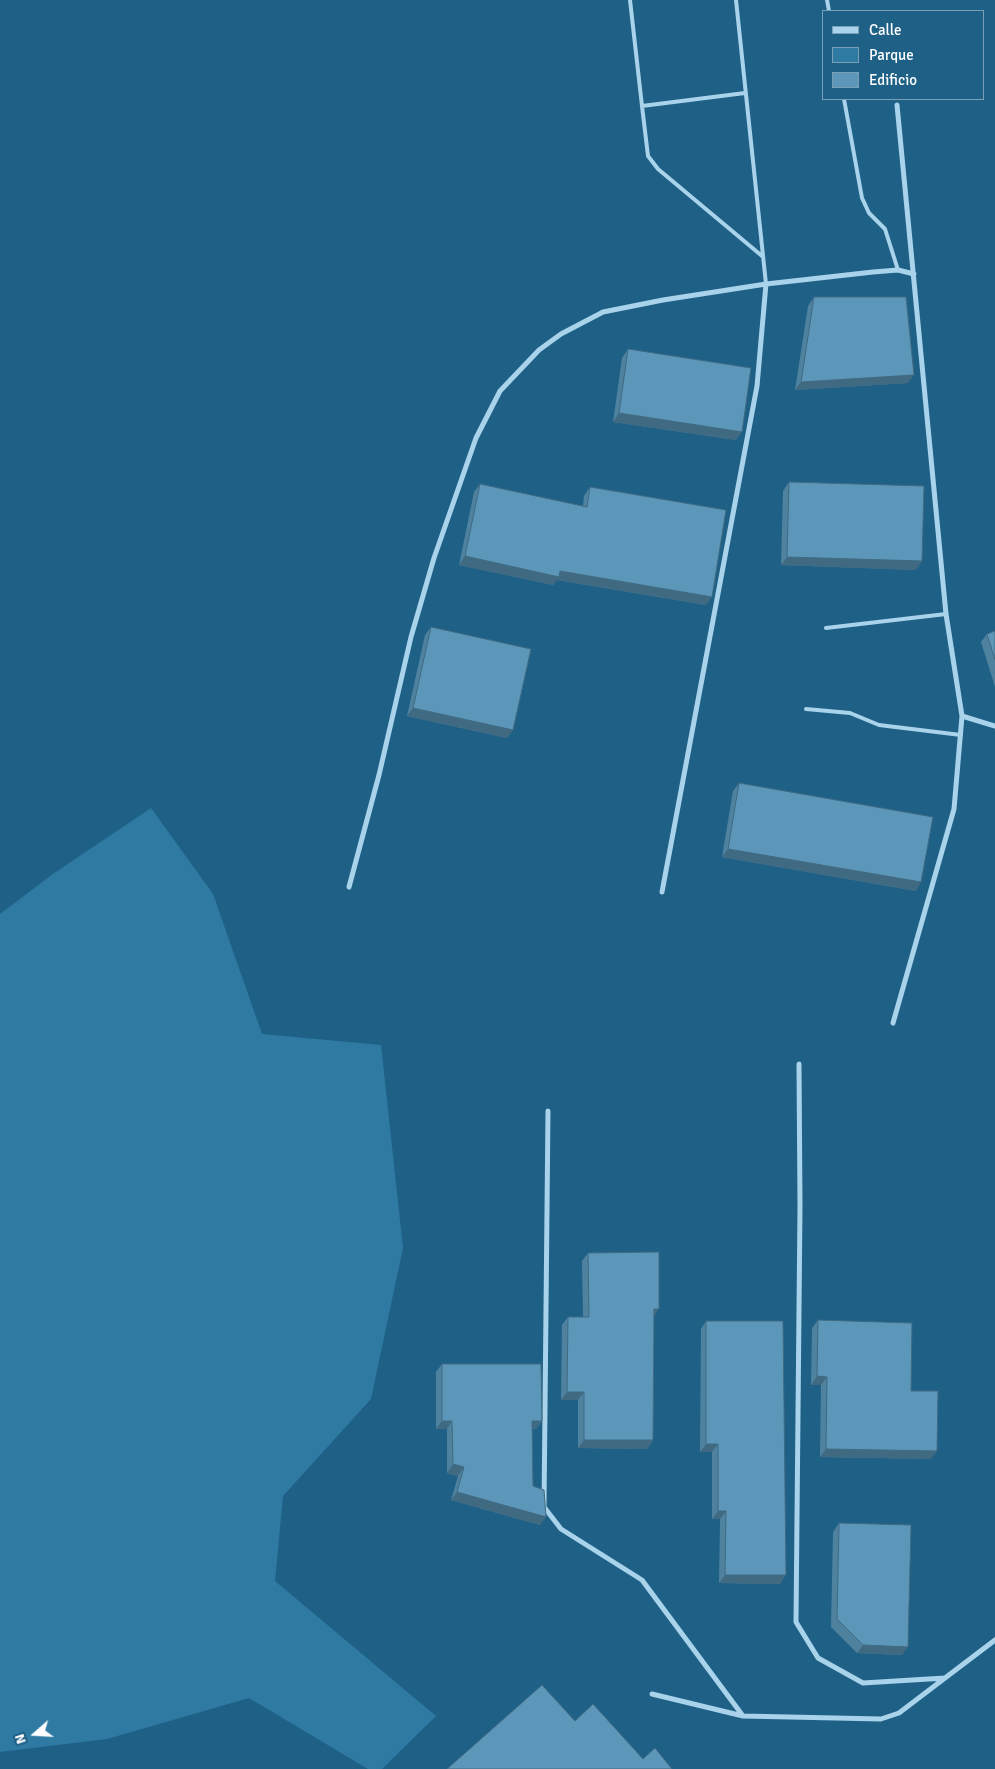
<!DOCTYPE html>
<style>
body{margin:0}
#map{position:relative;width:995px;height:1769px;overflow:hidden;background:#1f6087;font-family:Signika,sans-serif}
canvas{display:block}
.legend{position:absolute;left:822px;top:10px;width:162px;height:90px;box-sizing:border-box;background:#1f6087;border:1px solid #79a0b7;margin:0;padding:6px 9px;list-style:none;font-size:15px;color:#fff}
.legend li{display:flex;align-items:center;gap:10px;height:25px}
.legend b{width:25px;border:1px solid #79a0b7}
.north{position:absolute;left:10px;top:1709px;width:50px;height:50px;-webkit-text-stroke:4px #1f6087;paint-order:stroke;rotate:251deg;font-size:14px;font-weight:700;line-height:20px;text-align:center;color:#fff}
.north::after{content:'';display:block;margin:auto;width:18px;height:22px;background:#fff;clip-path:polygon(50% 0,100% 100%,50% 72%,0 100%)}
</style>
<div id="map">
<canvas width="995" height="1769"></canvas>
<ul class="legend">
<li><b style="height:6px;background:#a8d3ea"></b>Calle</li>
<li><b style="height:14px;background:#2f7aa3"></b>Parque</li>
<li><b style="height:14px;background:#5c97b9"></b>Edificio</li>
</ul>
<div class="north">N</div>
</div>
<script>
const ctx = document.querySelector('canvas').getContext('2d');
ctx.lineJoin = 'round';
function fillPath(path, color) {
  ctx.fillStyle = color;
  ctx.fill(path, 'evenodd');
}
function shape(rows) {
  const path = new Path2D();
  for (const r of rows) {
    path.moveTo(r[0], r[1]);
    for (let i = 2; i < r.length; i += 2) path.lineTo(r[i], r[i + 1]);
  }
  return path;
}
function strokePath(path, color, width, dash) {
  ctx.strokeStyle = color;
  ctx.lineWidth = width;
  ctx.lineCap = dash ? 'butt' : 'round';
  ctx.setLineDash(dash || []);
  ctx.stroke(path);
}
fillPath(shape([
 [151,808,213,894,262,1034,381,1045,403,1248,371,1399,283,1496,275,1581,436,1716,382,1769,368,1769,249,1698,107,1739,0,1752,0,914,53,874]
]), '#2f7aa3');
strokePath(shape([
 [630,0,642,106],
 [736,0,766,284],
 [827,0,829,11],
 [745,93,642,106,648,156,658,169,762,256],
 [844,99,862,198,869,213,885,229,898,270],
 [826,628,946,614],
 [806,709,850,713,879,725,961,735]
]), '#a8d3ea', 4);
strokePath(shape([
 [962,716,995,726],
 [349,887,379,775,411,637,434,558,476,438,500,391,539,350,561,334,603,312,663,300,766,284,873,272,898,270,914,274],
 [662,892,757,386,766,284],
 [893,1023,954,809,962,716,946,614,897,105],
 [799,1064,800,1206,796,1622,818,1658,863,1683,945,1678,995,1640],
 [548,1111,544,1507,561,1529,642,1580,743,1716,881,1719,899,1713,945,1678],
 [652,1694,743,1716]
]), '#a8d3ea', 5);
fillPath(shape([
 [814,297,908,383,795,390,808,306],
 [628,349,736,440,613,422,622,358],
 [789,482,916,570,781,565,783,491],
 [480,484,583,506,584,496,590,487,706,605,557,580,553,585,459,565,474,492],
 [431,627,507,738,407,716,425,635],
 [995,631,995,687,981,642,987,634],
 [739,783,916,891,722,857,733,791],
 [588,1253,654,1317,653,1440,647,1449,578,1448,578,1400,561,1400,562,1325,568,1317,583,1317,582,1261],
 [818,1320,911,1391,931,1459,820,1457,821,1385,811,1385,812,1328],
 [706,1321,780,1584,719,1583,720,1519,712,1519,712,1452,700,1452,701,1329],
 [442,1364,542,1421,536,1429,532,1429,533,1486,540,1525,451,1500,458,1476,447,1473,447,1429,436,1429,436,1372],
 [839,1523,902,1655,857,1653,831,1627,833,1532]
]), '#4f829f');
fillPath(shape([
 [914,375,908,383,795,390,801,382],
 [619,413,742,432,736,440,613,422],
 [465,556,560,571,712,597,706,605,557,580,553,585,459,565],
 [787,557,922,561,916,570,781,565],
 [413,708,513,730,507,738,407,716],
 [728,849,921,882,916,891,722,857],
 [654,1309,659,1309,653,1318],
 [817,1376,827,1377,821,1385,811,1385],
 [567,1392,584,1392,578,1400,561,1400],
 [442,1421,452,1421,447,1429,436,1429],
 [532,1421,542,1421,536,1429,526,1429],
 [584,1440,653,1440,647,1449,578,1448],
 [706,1444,718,1444,712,1452,700,1452],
 [826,1449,937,1451,931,1459,820,1457],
 [453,1464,464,1467,458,1476,447,1473],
 [457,1492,546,1517,540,1525,451,1500],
 [718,1511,726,1511,720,1519,712,1519],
 [725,1575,786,1575,780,1584,719,1583],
 [863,1645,908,1647,902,1655,857,1653]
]), '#406a82');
const building = shape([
 [814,297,906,297,914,375,801,382,814,297],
 [628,349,751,368,742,432,619,413,628,349],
 [789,482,924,486,922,561,787,557,789,482],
 [480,484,587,507,590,487,726,510,712,597,560,571,559,577,465,556,480,484],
 [431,627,531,649,513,730,413,708,431,627],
 [995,631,995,660,987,634,995,631],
 [739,783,933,817,921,882,728,849,739,783],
 [659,1252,659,1309,654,1309,653,1440,584,1440,584,1392,567,1392,568,1317,589,1317,588,1253,659,1252],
 [818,1320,912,1323,911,1391,938,1391,937,1451,826,1449,827,1377,817,1376,818,1320],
 [706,1321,783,1321,786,1575,725,1575,726,1511,718,1511,718,1444,706,1444,706,1321],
 [442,1364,541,1364,542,1421,532,1421,533,1486,544,1490,546,1517,457,1492,464,1467,453,1464,452,1421,442,1421,442,1364],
 [839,1523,911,1525,908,1647,863,1645,837,1619,839,1523],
 [542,1685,575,1721,593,1704,643,1759,655,1748,672,1769,447,1769,542,1685]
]);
fillPath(building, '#5c97b9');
strokePath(building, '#406a82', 1);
</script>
